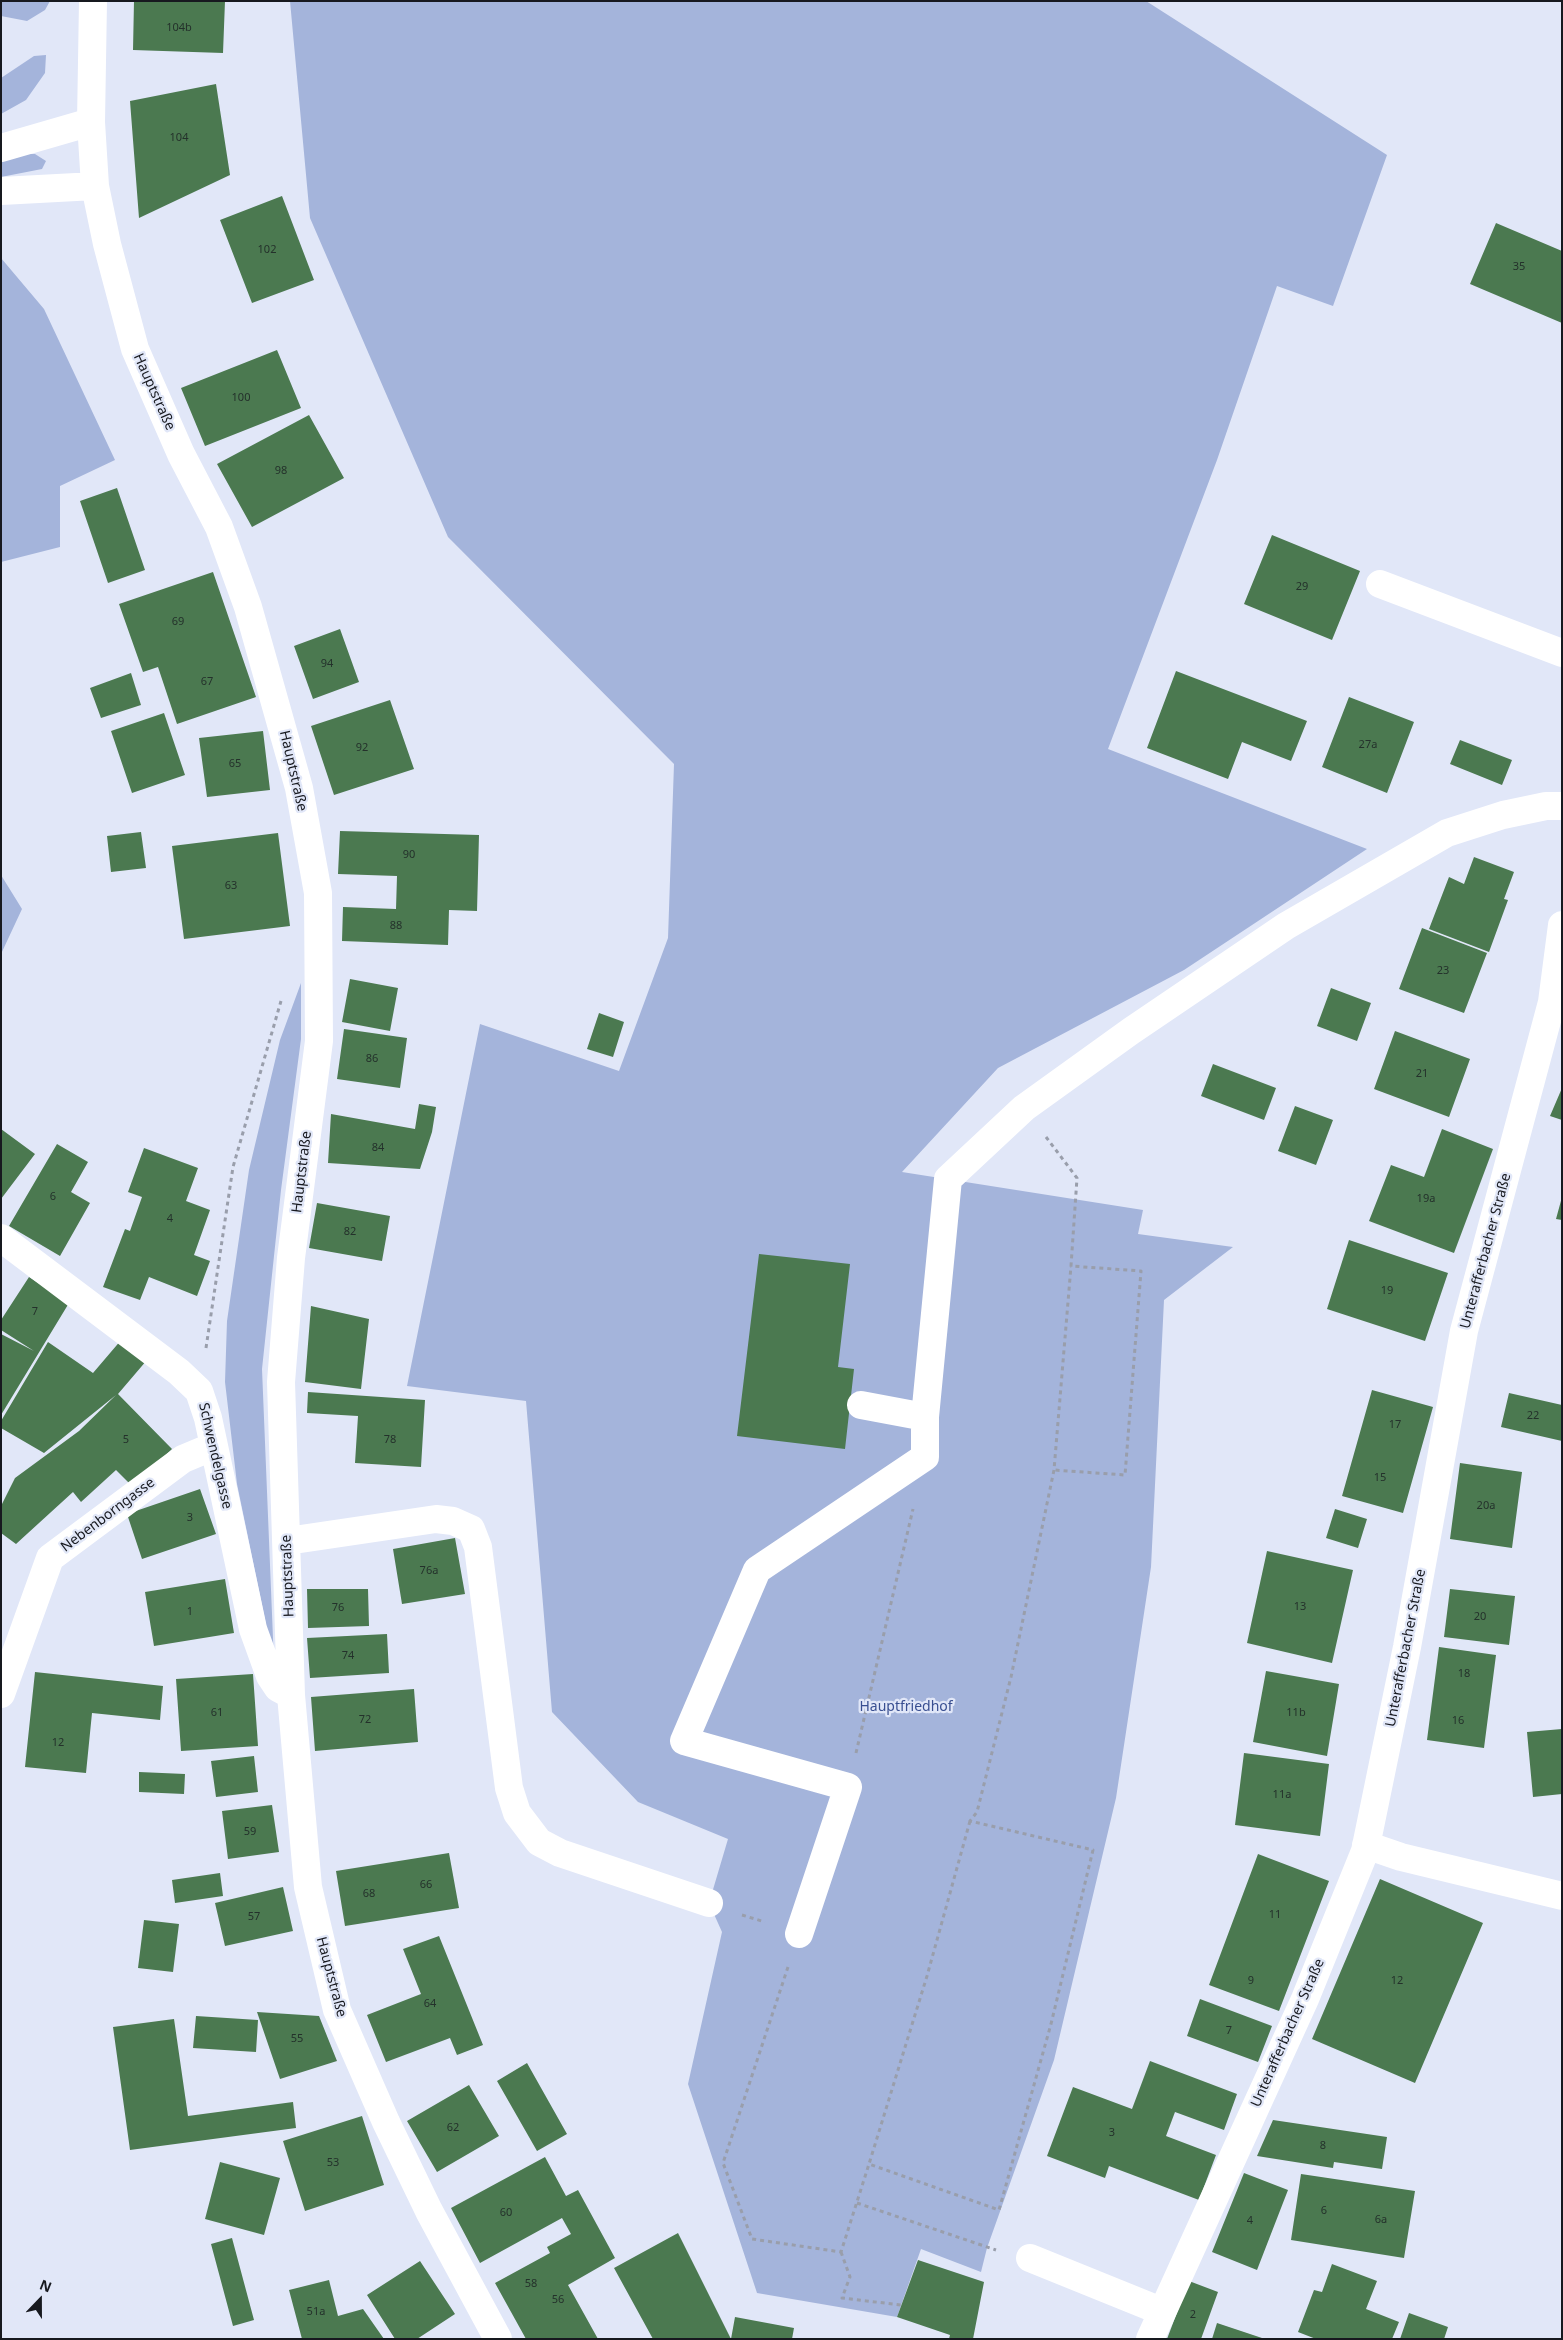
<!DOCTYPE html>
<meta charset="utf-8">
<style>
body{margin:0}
#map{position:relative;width:1563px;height:2340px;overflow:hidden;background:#e1e7f8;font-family:"Noto Sans",sans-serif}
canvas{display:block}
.frame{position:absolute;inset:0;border:2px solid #17191f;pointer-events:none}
.north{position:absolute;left:15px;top:2275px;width:50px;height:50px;-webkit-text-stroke:4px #e1e7f8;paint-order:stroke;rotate:22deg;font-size:14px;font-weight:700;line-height:20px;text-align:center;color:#17191f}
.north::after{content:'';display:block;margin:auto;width:18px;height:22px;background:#17191f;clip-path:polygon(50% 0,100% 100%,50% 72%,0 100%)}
</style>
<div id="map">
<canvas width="1563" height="2340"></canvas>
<div class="frame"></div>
<div class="north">N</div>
</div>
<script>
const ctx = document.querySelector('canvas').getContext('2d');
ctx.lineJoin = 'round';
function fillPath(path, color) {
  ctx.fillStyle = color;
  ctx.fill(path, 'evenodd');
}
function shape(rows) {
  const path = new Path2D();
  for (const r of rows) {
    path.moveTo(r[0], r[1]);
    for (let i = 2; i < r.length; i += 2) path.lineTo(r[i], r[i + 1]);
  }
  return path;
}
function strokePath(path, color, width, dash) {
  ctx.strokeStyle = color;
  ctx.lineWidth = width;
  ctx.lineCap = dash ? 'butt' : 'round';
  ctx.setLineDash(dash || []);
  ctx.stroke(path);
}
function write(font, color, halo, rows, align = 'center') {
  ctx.font = font + ' "Noto Sans",sans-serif';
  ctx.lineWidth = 4.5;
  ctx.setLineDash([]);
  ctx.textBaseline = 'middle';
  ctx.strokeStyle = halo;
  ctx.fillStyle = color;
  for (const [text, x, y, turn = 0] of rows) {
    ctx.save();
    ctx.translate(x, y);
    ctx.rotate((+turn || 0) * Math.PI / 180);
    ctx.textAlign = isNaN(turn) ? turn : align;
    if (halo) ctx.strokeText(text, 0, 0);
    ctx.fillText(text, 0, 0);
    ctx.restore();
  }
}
fillPath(shape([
 [1,1,50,1,45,10,27,21,1,16],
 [290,1,1146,1,1387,155,1333,306,1277,286,1217,460,1108,749,1367,849,1184,970,998,1068,902,1172,1143,1210,1138,1234,1233,1247,1164,1300,1151,1567,1116,1798,1054,2060,987,2248,981,2272,921,2249,897,2317,757,2293,688,2084,722,1932,709,1903,728,1839,638,1802,552,1712,526,1401,407,1386,480,1024,619,1071,668,938,674,764,448,537,310,218],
 [46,55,45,73,26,100,1,114,1,78,34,56],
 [8,154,35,154,46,161,42,169,1,177,1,156],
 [1,258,44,309,115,460,60,486,60,547,1,562],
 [1,875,22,909,1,954],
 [301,983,301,1039,281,1190,262,1369,274,1663,237,1484,225,1382,227,1321,249,1170,280,1040]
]), '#a4b4db');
fillPath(shape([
 [134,1,225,1,223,53,133,50],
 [216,84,230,175,139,218,130,101],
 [282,196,314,280,252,303,220,220],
 [1496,223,1562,251,1562,323,1470,284],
 [277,350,301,408,205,446,181,388],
 [309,415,344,478,252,527,217,464],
 [117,488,145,570,108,583,80,501],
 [1272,535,1360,571,1332,640,1244,604],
 [213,572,256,697,177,724,158,667,143,672,119,604],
 [340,629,359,682,313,699,294,646],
 [1176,671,1307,721,1291,761,1242,742,1228,779,1147,748],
 [131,673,141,705,101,718,90,688],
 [1349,697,1414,722,1387,793,1322,767],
 [390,700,414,769,334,795,311,726],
 [164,713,185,775,132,793,111,731],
 [263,731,270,790,207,797,199,738],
 [1460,740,1512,760,1502,785,1450,764],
 [340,831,479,835,477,911,449,910,448,945,342,941,343,907,396,909,397,876,338,874],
 [141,832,146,868,111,872,107,836],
 [278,833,290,926,184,939,172,846],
 [1474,857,1514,872,1504,899,1508,900,1489,952,1429,929,1449,877,1464,884],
 [1422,928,1487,953,1464,1013,1399,989],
 [350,979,398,988,390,1031,342,1022],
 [1331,988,1371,1003,1357,1041,1317,1026],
 [599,1013,624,1022,613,1057,587,1049],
 [344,1029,407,1038,400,1088,337,1079],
 [1395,1031,1470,1059,1449,1117,1374,1089],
 [1213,1064,1276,1088,1264,1120,1201,1096],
 [1562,1088,1562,1120,1550,1116],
 [419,1104,436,1107,432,1132,420,1169,328,1163,331,1114,415,1129],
 [1295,1106,1333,1120,1316,1165,1278,1151],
 [1,1129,35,1154,1,1199],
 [1442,1129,1493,1149,1454,1253,1369,1221,1391,1165,1424,1177],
 [57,1144,88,1162,71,1192,90,1203,60,1256,9,1226],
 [144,1148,198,1168,186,1201,210,1210,194,1255,210,1261,197,1296,149,1277,140,1300,103,1287,125,1229,130,1231,142,1197,128,1192],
 [1562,1197,1562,1220,1556,1219],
 [317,1203,390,1216,382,1261,309,1248],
 [1349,1240,1448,1273,1425,1341,1327,1309],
 [759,1254,850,1264,838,1367,854,1369,845,1449,737,1436],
 [29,1277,69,1303,1,1415,1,1334,34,1351,1,1330,1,1320],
 [311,1306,369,1319,361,1389,305,1382],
 [122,1339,147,1360,118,1394,172,1449,133,1487,116,1470,81,1502,73,1492,16,1544,1,1533,1,1506,15,1478,79,1431,116,1395,44,1453,1,1428,1,1421,48,1342,93,1373],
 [1372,1390,1433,1407,1403,1513,1342,1496],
 [308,1392,425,1400,421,1467,355,1463,358,1416,307,1413],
 [1509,1393,1562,1405,1562,1441,1501,1427],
 [1460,1463,1522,1472,1512,1548,1450,1539],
 [200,1489,216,1534,142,1559,127,1514],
 [1335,1509,1367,1519,1358,1548,1326,1538],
 [455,1538,465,1594,402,1604,393,1549],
 [1267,1551,1353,1570,1332,1663,1247,1643],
 [225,1579,234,1633,154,1646,145,1592],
 [307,1589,368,1589,369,1626,308,1628],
 [1450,1589,1515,1596,1509,1645,1444,1637],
 [387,1634,389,1673,310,1678,307,1638],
 [1439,1647,1496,1655,1484,1748,1427,1740],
 [1266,1671,1339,1684,1327,1756,1253,1742],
 [35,1672,163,1686,160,1720,92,1713,86,1773,25,1767],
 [253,1674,258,1746,181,1751,176,1679],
 [414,1689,418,1742,315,1751,311,1697],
 [1562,1729,1562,1794,1533,1797,1527,1732],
 [1244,1753,1329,1764,1320,1836,1235,1825],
 [254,1756,258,1792,216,1797,211,1761],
 [139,1772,185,1774,184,1794,139,1792],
 [272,1805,279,1852,228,1859,222,1811],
 [449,1853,459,1908,345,1926,336,1871],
 [1258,1854,1329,1881,1279,2011,1209,1985],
 [220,1873,223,1896,175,1903,172,1880],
 [1380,1879,1483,1923,1415,2083,1312,2039],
 [283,1887,293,1931,225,1946,215,1903],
 [144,1920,179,1924,173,1972,138,1968],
 [439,1936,483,2045,457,2055,450,2038,386,2062,367,2015,421,1994,403,1949],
 [1200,1999,1272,2026,1258,2062,1187,2036],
 [257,2012,319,2016,337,2061,280,2079],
 [196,2016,258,2020,256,2052,193,2048],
 [174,2019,188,2116,293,2102,296,2128,130,2150,113,2027],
 [1150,2061,1237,2094,1224,2130,1175,2112,1166,2136,1216,2155,1199,2200,1109,2166,1105,2178,1047,2156,1073,2087,1132,2109],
 [527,2063,567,2134,537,2151,497,2081],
 [469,2085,499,2136,437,2172,407,2121],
 [362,2116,384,2185,305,2211,283,2141],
 [1273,2120,1387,2137,1382,2169,1334,2162,1333,2168,1257,2156],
 [545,2157,566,2196,578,2190,615,2258,568,2285,598,2339,526,2339,495,2283,550,2253,547,2247,571,2234,562,2218,480,2263,451,2208],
 [220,2162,280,2178,264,2235,205,2219],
 [1244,2173,1288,2190,1257,2270,1212,2252],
 [1301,2174,1415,2191,1404,2258,1291,2240],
 [678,2233,731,2339,735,2317,794,2328,792,2339,653,2339,614,2268],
 [232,2238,254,2320,233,2326,211,2244],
 [918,2260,984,2282,973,2339,949,2339,950,2335,897,2317],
 [420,2261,455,2314,417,2339,395,2339,367,2295],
 [1332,2264,1377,2281,1366,2309,1399,2322,1392,2339,1316,2339,1298,2332,1314,2290,1322,2292],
 [329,2280,338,2316,363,2309,384,2339,302,2339,289,2290],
 [1189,2281,1218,2292,1201,2339,1167,2339],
 [1409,2313,1448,2327,1444,2339,1400,2339],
 [1217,2323,1262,2338,1262,2339,1212,2339]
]), '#4b7950');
strokePath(shape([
 [1046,1137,1077,1178,1071,1266,1141,1271,1125,1475,1054,1470],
 [206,1348,233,1167,281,1001],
 [856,1753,913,1509],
 [970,1821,927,1976,869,2164,999,2210,1051,2024,1093,1850,970,1821,977,1812,1011,1677,1054,1470,1071,1266],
 [742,1915,765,1922],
 [788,1967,723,2163,752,2239,841,2252,869,2164],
 [857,2203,996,2250],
 [841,2252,850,2277,842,2298,901,2305]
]), '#999eab', 3, [4, 4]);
strokePath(shape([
 [93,1,91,122,95,186,107,244,135,349,181,454,219,527,248,607,299,788,318,893,319,1041,291,1258,281,1382,291,1695,308,1887,337,2010,386,2122,429,2211,498,2339],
 [1,148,91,122],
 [1,191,95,186],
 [1380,584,1562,653],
 [1,1238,179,1372,199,1391,208,1418,253,1629,270,1676,278,1688,291,1695],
 [861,1405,925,1417],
 [287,1541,436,1519,453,1521,471,1529,478,1547,509,1788,517,1813,539,1842,560,1853,709,1903],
 [1,1694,50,1558,183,1459,214,1446],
 [1366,1845,1401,1857,1562,1896],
 [799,1934,848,1787,684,1741,757,1570,925,1457,925,1417,948,1179,1024,1108,1131,1031,1286,926,1447,833,1503,815,1546,806,1562,806],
 [1030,2258,1161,2311],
 [1150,2339,1305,1999,1365,1851,1407,1647,1464,1331,1552,1002,1562,925]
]), '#fff', 28);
write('11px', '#24312b', null, [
 ["104b",179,28],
 ["104",179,138],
 ["102",267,250],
 ["35",1519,267],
 ["100",241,398],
 ["98",281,471],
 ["29",1302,587],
 ["69",178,622],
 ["94",327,664],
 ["67",207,682],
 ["27a",1368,745],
 ["92",362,748],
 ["65",235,764],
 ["90",409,855],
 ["63",231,886],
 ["88",396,926],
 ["23",1443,971],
 ["86",372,1059],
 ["21",1422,1074],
 ["84",378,1148],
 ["6",53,1197],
 ["19a",1426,1199],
 ["4",170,1219],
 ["82",350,1232],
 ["19",1387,1291],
 ["7",35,1312],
 ["22",1533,1416],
 ["17",1395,1425],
 ["5",126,1440],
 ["78",390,1440],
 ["15",1380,1478],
 ["20a",1486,1506],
 ["3",190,1518],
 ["76a",429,1571],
 ["13",1300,1607],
 ["76",338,1608],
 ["1",190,1612],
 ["20",1480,1617],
 ["74",348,1656],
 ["18",1464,1674],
 ["61",217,1713],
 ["11b",1296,1713],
 ["72",365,1720],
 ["16",1458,1721],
 ["12",58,1743],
 ["11a",1282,1795],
 ["59",250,1832],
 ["66",426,1885],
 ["68",369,1894],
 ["11",1275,1915],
 ["57",254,1917],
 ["9",1251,1981],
 ["12",1397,1981],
 ["64",430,2004],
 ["7",1229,2031],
 ["55",297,2039],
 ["62",453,2128],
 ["3",1112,2133],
 ["8",1323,2146],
 ["53",333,2163],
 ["6",1324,2211],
 ["60",506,2213],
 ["6a",1381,2220],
 ["4",1250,2221],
 ["58",531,2284],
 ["56",558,2300],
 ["51a",316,2312],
 ["2",1193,2315]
]);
write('14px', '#17191f', '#e1e7f8', [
 ["Hauptstraße",154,392,66],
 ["Hauptstraße",293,771,77],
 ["Hauptstraße",302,1172,-83],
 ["Unterafferbacher Straße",1486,1251,-75],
 ["Schwendelgasse",215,1456,77],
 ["Nebenborngasse",108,1515,-37],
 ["Hauptstraße",288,1576,-92],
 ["Unterafferbacher Straße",1406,1648,-79],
 ["Hauptstraße",331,1977,75],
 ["Unterafferbacher Straße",1288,2033,-66]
]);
write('14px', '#394f91', '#e1e7f8', [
 ["Hauptfriedhof",906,1707]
]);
</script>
